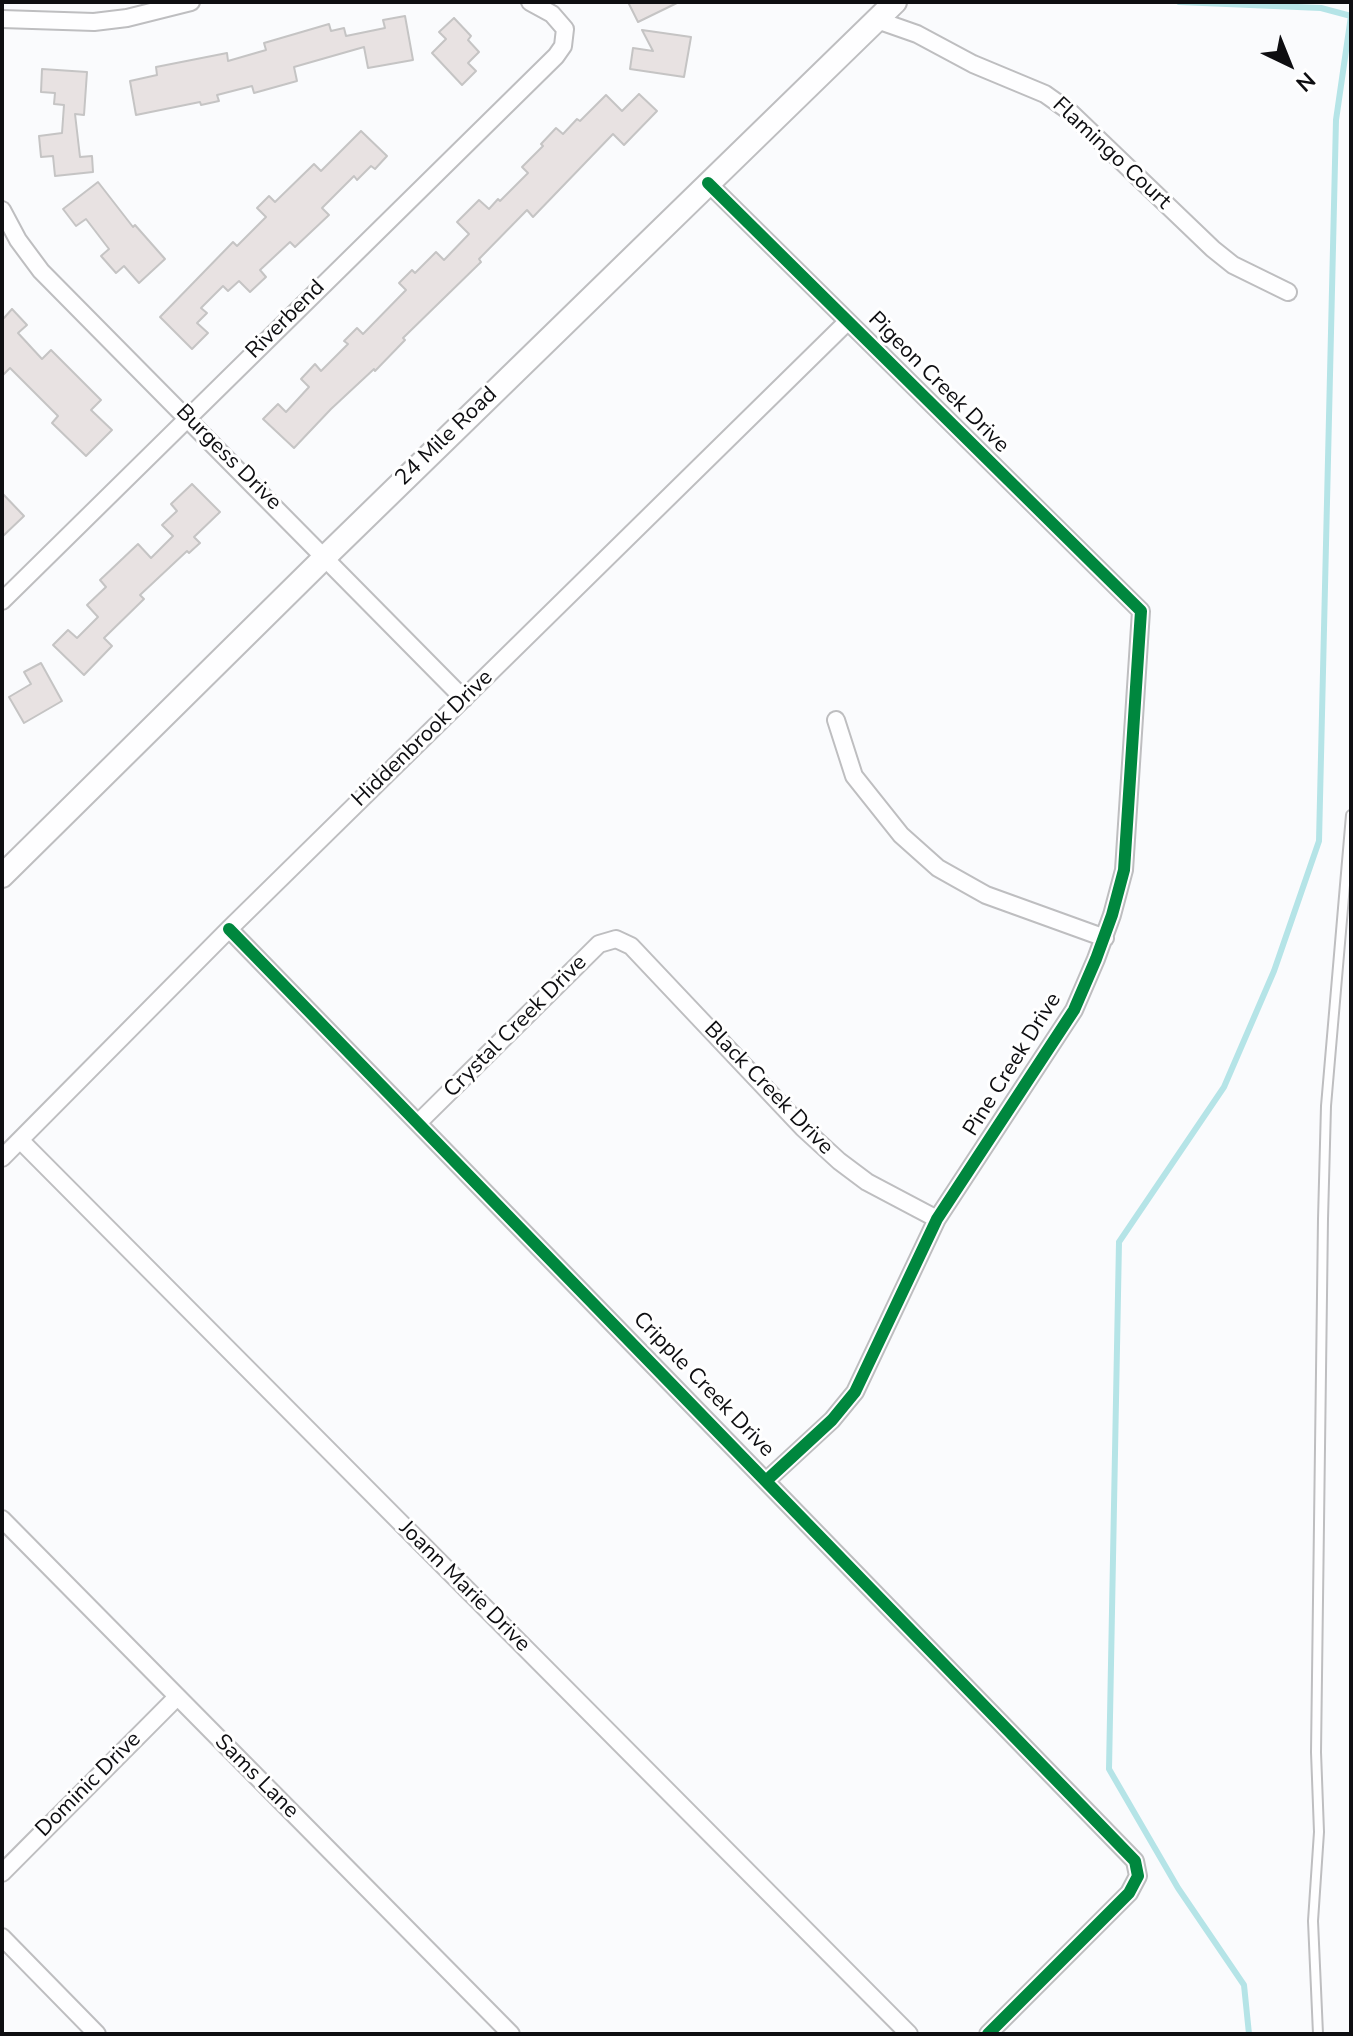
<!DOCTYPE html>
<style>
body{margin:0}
#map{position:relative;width:1353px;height:2036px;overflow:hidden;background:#fafbfd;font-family:"Nunito Sans",sans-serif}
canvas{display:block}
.frame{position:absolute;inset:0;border:4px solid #0e0e11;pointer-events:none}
.north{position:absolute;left:1249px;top:24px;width:80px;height:80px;-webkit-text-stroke:6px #fff;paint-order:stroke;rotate:137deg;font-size:22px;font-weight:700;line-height:32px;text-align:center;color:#0e0e11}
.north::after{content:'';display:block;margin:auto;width:28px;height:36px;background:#0e0e11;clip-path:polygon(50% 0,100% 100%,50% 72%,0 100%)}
</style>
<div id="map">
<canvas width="1353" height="2036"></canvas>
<div class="frame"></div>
<div class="north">N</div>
</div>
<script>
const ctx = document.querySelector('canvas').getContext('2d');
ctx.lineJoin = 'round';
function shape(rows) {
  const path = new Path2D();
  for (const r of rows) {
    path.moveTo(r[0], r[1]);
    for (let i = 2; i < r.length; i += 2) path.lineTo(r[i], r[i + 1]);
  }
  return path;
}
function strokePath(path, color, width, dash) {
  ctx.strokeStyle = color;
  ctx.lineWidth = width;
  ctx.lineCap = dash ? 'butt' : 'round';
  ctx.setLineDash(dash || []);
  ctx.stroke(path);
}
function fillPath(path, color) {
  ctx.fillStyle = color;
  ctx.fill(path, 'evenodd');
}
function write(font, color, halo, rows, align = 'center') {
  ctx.font = font + ' "Nunito Sans",sans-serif';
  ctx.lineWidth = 6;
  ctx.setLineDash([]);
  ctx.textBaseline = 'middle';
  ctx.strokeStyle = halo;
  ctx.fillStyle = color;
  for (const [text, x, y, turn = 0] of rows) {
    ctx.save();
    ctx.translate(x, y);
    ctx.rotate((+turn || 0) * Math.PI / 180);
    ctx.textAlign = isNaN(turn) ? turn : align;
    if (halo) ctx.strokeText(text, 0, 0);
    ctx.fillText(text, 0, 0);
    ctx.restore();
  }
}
strokePath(shape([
 [1179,2,1321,8,1351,16,1336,120,1319,841,1274,971,1224,1087,1119,1242,1109,1769,1178,1888,1244,1985,1249,2034]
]), '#b5e4e7', 6);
const building = shape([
 [628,2,679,2,638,22,628,2],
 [405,16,413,60,368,68,364,47,294,67,297,81,254,93,252,86,217,95,219,101,201,105,200,102,136,115,130,81,157,75,156,67,227,53,228,61,266,50,264,43,329,24,331,31,344,28,346,36,385,28,383,20,405,16],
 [454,18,471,36,468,40,479,52,468,63,476,71,462,85,432,53,446,39,439,32,454,18],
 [642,30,691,37,684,77,630,69,633,48,653,51,642,30],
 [42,69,87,72,84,115,75,114,80,157,92,156,93,172,55,176,53,156,41,157,39,136,62,133,64,105,54,104,55,93,41,92,42,69],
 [639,94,657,111,624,145,613,134,533,217,527,210,479,259,481,262,403,338,405,340,375,371,374,369,331,409,294,448,263,419,278,404,286,412,309,387,301,379,315,364,321,371,348,344,344,341,357,328,363,334,406,290,399,283,412,270,415,273,436,252,444,260,469,234,457,222,479,200,489,209,498,199,500,201,528,173,522,167,543,146,541,144,556,128,563,134,577,119,580,121,606,95,622,111,639,94],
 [361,131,387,156,375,169,371,166,357,180,354,176,322,208,329,215,295,247,290,242,260,270,266,277,250,292,239,281,228,291,223,286,201,308,207,313,197,323,208,333,192,349,160,317,233,242,237,246,266,217,257,208,269,196,275,202,314,164,321,171,361,131],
 [98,182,133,227,135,225,165,259,139,283,124,266,116,273,101,256,109,249,86,219,76,226,63,209,98,182],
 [12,309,27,325,18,333,42,359,51,350,101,400,91,410,112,430,86,456,52,423,58,416,10,368,2,376,2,316,4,318,12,309],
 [192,484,220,512,194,537,200,543,189,553,187,551,140,595,144,599,104,638,112,646,84,675,53,645,68,630,77,638,98,617,87,605,106,587,100,580,138,544,151,558,173,536,162,525,177,511,171,504,192,484],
 [2,493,24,516,2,537,2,493],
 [41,663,62,701,24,723,9,697,31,684,24,672,41,663]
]);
fillPath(building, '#e8e2e2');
strokePath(building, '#c5c4c4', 2);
const service = shape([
 [1318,2034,1313,1921,1319,1832,1316,1752,1323,1219,1326,1106,1351,815]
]);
const minor = shape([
 [2,19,94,22,127,18,191,2],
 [877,20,917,34,973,64,1045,94,1069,111,1213,249,1233,265,1288,292],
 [708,183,1141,611,1124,870,1112,915,1096,959,1074,1010,937,1219,855,1392,832,1420,767,1480],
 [2,210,18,240,41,271,464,699],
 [2,601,556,56,563,46,565,29,552,14,530,2],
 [836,720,854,776,901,835,938,868,986,895,1105,938],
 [229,929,1135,1861,1138,1876,1129,1893,988,2034],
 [419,1122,599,944,616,939,631,946,803,1128,839,1161,867,1182,937,1219],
 [20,1140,909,2034],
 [2,1158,229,929,847,322],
 [2,1519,511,2034],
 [2,1873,177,1697],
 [2,1937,97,2034]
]);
const tertiary = shape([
 [2,876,325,557,895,2]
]);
strokePath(service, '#bebec0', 12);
strokePath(minor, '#bebec0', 20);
strokePath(tertiary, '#bebec0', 26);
strokePath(service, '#fefeff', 8);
strokePath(minor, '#fefeff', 16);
strokePath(tertiary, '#fefeff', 22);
strokePath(shape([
 [708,183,1141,611,1124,870,1112,915,1096,959,1074,1010,937,1219,855,1392,832,1420,767,1480],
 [229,929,1135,1861,1138,1876,1129,1893,988,2034]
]), '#00873e', 12);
write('22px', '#0e0e11', '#fff', [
 ["Flamingo Court",1111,154,43],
 ["Riverbend",286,320,-45],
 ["Pigeon Creek Drive",938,383,45],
 ["24 Mile Road",447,437,-44],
 ["Burgess Drive",228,458,45],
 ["Hiddenbrook Drive",423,739,-44],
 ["Crystal Creek Drive",516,1027,-45],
 ["Pine Creek Drive",1013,1065,-58],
 ["Black Creek Drive",768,1089,46],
 ["Cripple Creek Drive",703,1385,46],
 ["Joann Marie Drive",464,1587,45],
 ["Sams Lane",256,1777,45],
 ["Dominic Drive",89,1785,-45]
]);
</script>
